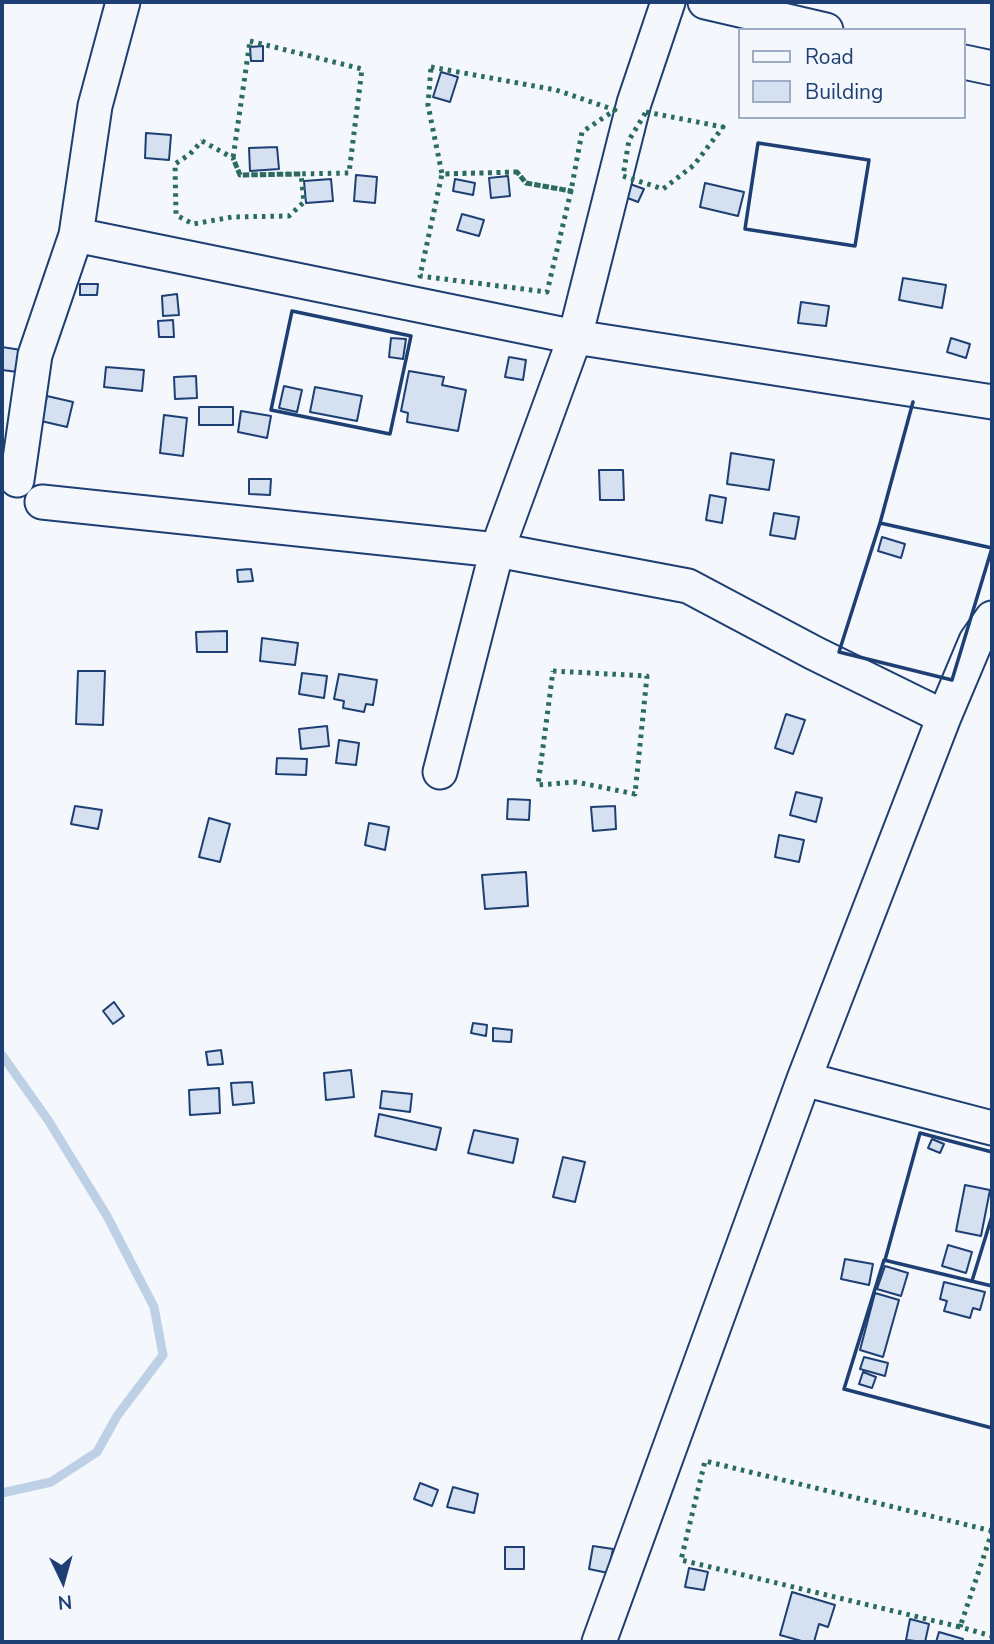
<!DOCTYPE html>
<style>
body{margin:0}
#map{position:relative;width:994px;height:1644px;overflow:hidden;background:#f4f7fb;font-family:"Nunito Sans",sans-serif}
canvas{display:block}
.frame{position:absolute;inset:0;border:4px solid #1d3f73;pointer-events:none}
.legend{position:absolute;left:738px;top:28px;width:228px;height:91px;box-sizing:border-box;background:#f4f7fb;border:2px solid #9eadc5;margin:0;padding:9px 12px;list-style:none;font-size:21px;color:#1d3f73}
.legend li{display:flex;align-items:center;gap:14px;height:35px}
.legend b{width:35px;border:2px solid #9eadc5}
.north{position:absolute;left:28px;top:1546px;width:70px;height:70px;-webkit-text-stroke:5px #f4f7fb;paint-order:stroke;rotate:175deg;font-size:19px;font-weight:700;line-height:28px;text-align:center;color:#1d3f73}
.north::after{content:'';display:block;margin:auto;width:24px;height:32px;background:#1d3f73;clip-path:polygon(50% 0,100% 100%,50% 72%,0 100%)}
</style>
<div id="map">
<canvas width="994" height="1644"></canvas>
<div class="frame"></div>
<ul class="legend">
<li><b style="height:9px;background:#f4f7fb"></b>Road</li>
<li><b style="height:19px;background:#d5e0f0"></b>Building</li>
</ul>
<div class="north">N</div>
</div>
<script>
const ctx = document.querySelector('canvas').getContext('2d');
ctx.lineJoin = 'round';
function shape(rows) {
  const path = new Path2D();
  for (const r of rows) {
    path.moveTo(r[0], r[1]);
    for (let i = 2; i < r.length; i += 2) path.lineTo(r[i], r[i + 1]);
  }
  return path;
}
function strokePath(path, color, width, dash) {
  ctx.strokeStyle = color;
  ctx.lineWidth = width;
  ctx.lineCap = dash ? 'butt' : 'round';
  ctx.setLineDash(dash || []);
  ctx.stroke(path);
}
function fillPath(path, color) {
  ctx.fillStyle = color;
  ctx.fill(path, 'evenodd');
}
strokePath(shape([
 [2,1055,48,1120,107,1216,154,1307,163,1355,117,1416,97,1452,51,1482,2,1493]
]), '#bed0e5', 9);
const building = shape([
 [263,46,263,61,251,61,250,47,263,46],
 [441,72,458,77,450,102,433,97,441,72],
 [146,133,171,135,169,160,145,158,146,133],
 [277,147,279,169,250,171,249,148,277,147],
 [356,175,377,177,375,203,354,201,356,175],
 [508,176,510,196,491,198,489,178,508,176],
 [331,179,333,201,306,203,304,181,331,179],
 [455,179,475,183,473,195,453,191,455,179],
 [705,183,744,192,738,216,700,207,705,183],
 [630,184,644,189,638,202,625,197,630,184],
 [462,214,484,220,479,236,457,230,462,214],
 [903,278,946,285,942,308,899,300,903,278],
 [80,284,98,284,97,295,80,295,80,284],
 [177,294,179,315,163,316,162,296,177,294],
 [801,302,829,306,826,326,798,323,801,302],
 [173,320,174,337,159,337,158,321,173,320],
 [391,338,406,339,403,359,389,357,391,338],
 [951,338,970,344,966,358,947,352,951,338],
 [2,347,21,350,18,372,2,370,2,347],
 [509,357,526,360,523,380,505,377,509,357],
 [106,367,144,370,142,391,104,387,106,367],
 [409,371,444,377,442,385,466,390,458,431,407,422,408,413,401,411,409,371],
 [196,376,197,398,175,399,174,377,196,376],
 [284,386,302,390,297,412,279,408,284,386],
 [315,387,362,396,357,421,310,412,315,387],
 [47,396,73,402,67,427,41,421,47,396],
 [199,407,233,407,233,425,199,425,199,407],
 [241,411,271,416,267,438,238,432,241,411],
 [164,415,187,418,183,456,160,453,164,415],
 [731,453,774,460,769,490,727,484,731,453],
 [599,470,623,470,624,500,600,500,599,470],
 [249,479,271,479,270,495,249,494,249,479],
 [710,495,726,498,722,523,706,520,710,495],
 [774,513,799,517,795,539,770,535,774,513],
 [882,537,905,544,901,558,878,551,882,537],
 [251,569,253,581,238,582,237,570,251,569],
 [227,631,227,652,197,652,196,632,227,631],
 [262,638,298,643,295,665,260,661,262,638],
 [78,671,105,671,103,725,76,724,78,671],
 [302,673,327,676,324,698,299,694,302,673],
 [339,674,377,680,373,705,366,704,364,712,343,708,344,701,334,699,339,674],
 [786,714,805,720,793,754,775,748,786,714],
 [327,726,329,746,301,749,299,729,327,726],
 [339,740,359,743,356,765,336,763,339,740],
 [277,758,307,759,306,775,276,774,277,758],
 [796,792,822,798,816,822,790,815,796,792],
 [508,799,530,800,529,820,507,819,508,799],
 [75,806,102,810,98,829,71,824,75,806],
 [615,806,616,829,593,831,591,807,615,806],
 [209,818,230,824,220,862,199,857,209,818],
 [369,823,389,827,385,850,365,845,369,823],
 [779,835,804,840,799,862,775,857,779,835],
 [526,872,528,906,485,909,482,875,526,872],
 [114,1002,124,1016,113,1024,103,1011,114,1002],
 [473,1023,487,1025,486,1036,471,1033,473,1023],
 [493,1028,512,1030,511,1042,493,1041,493,1028],
 [221,1050,223,1064,208,1065,206,1052,221,1050],
 [351,1070,354,1097,326,1100,324,1073,351,1070],
 [252,1082,254,1103,233,1105,231,1083,252,1082],
 [219,1088,220,1113,190,1115,189,1090,219,1088],
 [382,1091,412,1094,410,1112,380,1108,382,1091],
 [379,1114,441,1128,436,1150,375,1136,379,1114],
 [474,1130,518,1139,513,1163,468,1153,474,1130],
 [932,1139,944,1144,940,1153,928,1148,932,1139],
 [563,1157,585,1162,575,1202,553,1197,563,1157],
 [965,1185,990,1190,981,1236,956,1231,965,1185],
 [948,1245,972,1252,966,1273,942,1266,948,1245],
 [845,1259,873,1264,869,1285,841,1279,845,1259],
 [885,1266,908,1273,901,1296,877,1289,885,1266],
 [944,1282,985,1292,980,1310,973,1308,970,1318,944,1311,947,1301,940,1299,944,1282],
 [875,1293,899,1300,883,1357,860,1350,875,1293],
 [864,1357,888,1363,885,1376,860,1369,864,1357],
 [863,1372,876,1377,872,1388,859,1384,863,1372],
 [420,1483,438,1490,432,1506,414,1499,420,1483],
 [453,1487,478,1494,474,1513,447,1507,453,1487],
 [593,1546,613,1549,608,1573,589,1569,593,1546],
 [505,1547,524,1547,524,1569,505,1569,505,1547],
 [689,1568,708,1572,704,1590,685,1587,689,1568],
 [792,1592,835,1605,828,1627,819,1624,814,1642,805,1642,780,1635,792,1592],
 [910,1619,929,1624,925,1642,906,1640,910,1619],
 [939,1632,963,1639,962,1642,936,1642,939,1632]
]);
fillPath(building, '#d5e0f0');
strokePath(building, '#1d3f73', 2);
const minor = shape([
 [705,2,826,30],
 [964,62,992,68],
 [76,235,575,337,992,402],
 [17,480,35,355,76,235,95,106,123,2],
 [42,502,497,550,688,586,814,653,944,717],
 [440,772,497,550,575,337,634,103,668,2],
 [804,1079,992,1128],
 [599,1642,804,1079,944,717,976,641,992,618]
]);
strokePath(minor, '#1d3f73', 37);
strokePath(minor, '#f4f7fb', 33);
strokePath(shape([
 [250,41,362,69,349,173,240,175,233,158,250,41],
 [431,67,556,90,615,110,582,132,571,191,526,183,517,172,442,174,428,105,431,67],
 [646,112,723,127,694,165,663,189,623,176,629,140,646,112],
 [202,141,233,158,240,175,301,174,304,202,289,216,232,217,193,224,176,215,175,164,190,154,202,141],
 [517,172,526,183,571,191,547,292,420,276,442,174,517,172],
 [553,671,647,676,635,794,576,782,538,785,553,671],
 [992,1531,705,1461,681,1560,960,1627,992,1532],
 [961,1624,960,1627,992,1636]
]), '#2c6c60', 5, [3.5, 5]);
strokePath(shape([
 [758,143,869,160,855,246,745,229,758,143],
 [292,311,411,336,390,434,271,410,292,311],
 [880,523,992,548,952,680,839,652,880,523],
 [880,523,913,402],
 [885,1260,920,1133,992,1152],
 [970,1281,972,1281,992,1216],
 [992,1286,884,1260,844,1389,992,1428]
]), '#1d3f73', 3.5);
</script>
